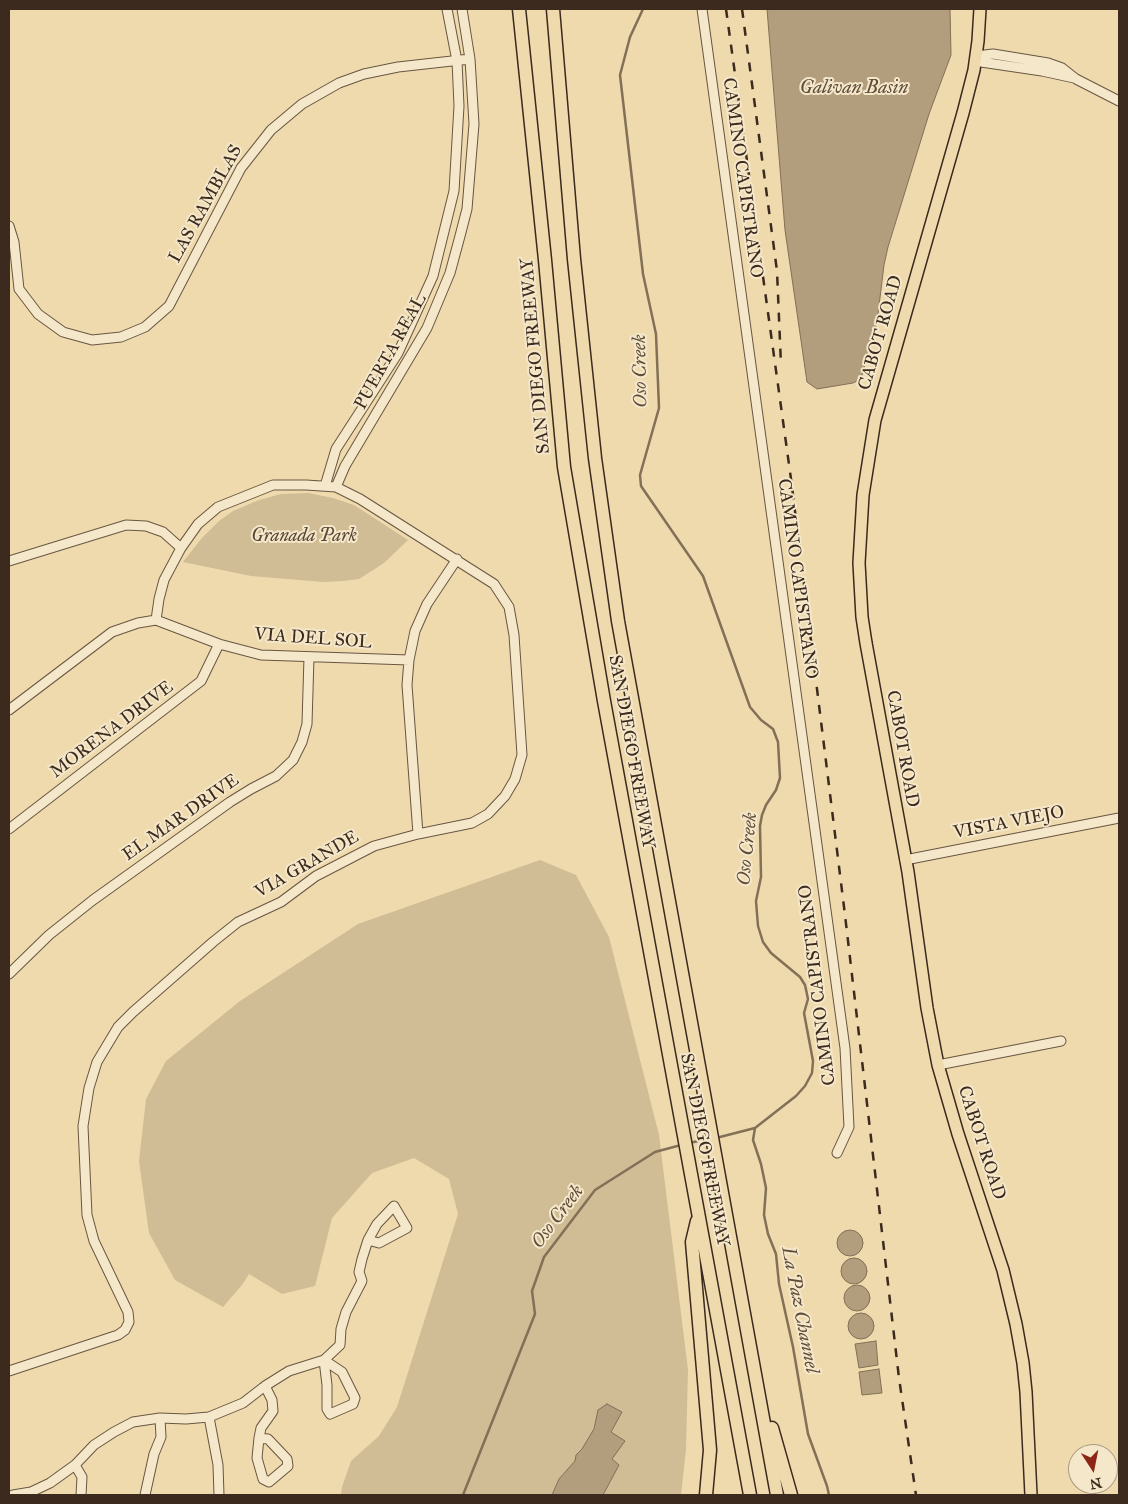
<!DOCTYPE html>
<style>
body{margin:0}
#map{position:relative;width:1128px;height:1504px;overflow:hidden;background:#efdaae;font-family:"IM FELL Great Primer",serif}
canvas{display:block}
.frame{position:absolute;inset:0;border:10px solid #3b2a1d;pointer-events:none}
.north{position:absolute;left:1068px;top:1444px;width:50px;height:50px;box-sizing:border-box;background:#f5e7ca;border:1px solid #ab9b85;border-radius:50%;rotate:169deg;font-size:14px;font-weight:700;line-height:20px;text-align:center;color:#3b2a1d}
.north::after{content:'';display:block;margin:auto;width:18px;height:22px;background:#8f2418;clip-path:polygon(50% 0,100% 100%,50% 72%,0 100%)}
</style>
<div id="map">
<canvas width="1128" height="1504"></canvas>
<div class="frame"></div>
<div class="north">N</div>
</div>
<script>
const ctx = document.querySelector('canvas').getContext('2d');
ctx.lineJoin = 'round';
function fillPath(path, color) {
  ctx.fillStyle = color;
  ctx.fill(path, 'evenodd');
}
function shape(rows) {
  const path = new Path2D();
  for (const r of rows) {
    if (r.length === 3) {
      path.moveTo(r[0] + r[2], r[1]);
      path.arc(r[0], r[1], r[2], 0, 2 * Math.PI);
      continue;
    }
    path.moveTo(r[0], r[1]);
    for (let i = 2; i < r.length; i += 2) path.lineTo(r[i], r[i + 1]);
  }
  return path;
}
function strokePath(path, color, width, dash) {
  ctx.strokeStyle = color;
  ctx.lineWidth = width;
  ctx.lineCap = dash ? 'butt' : 'round';
  ctx.setLineDash(dash || []);
  ctx.stroke(path);
}
function write(font, color, halo, rows, align = 'center') {
  ctx.font = font + ' "IM FELL Great Primer",serif';
  ctx.lineWidth = 4;
  ctx.setLineDash([]);
  ctx.textBaseline = 'middle';
  ctx.strokeStyle = halo;
  ctx.fillStyle = color;
  for (const [text, x, y, turn = 0] of rows) {
    ctx.save();
    ctx.translate(x, y);
    ctx.rotate((+turn || 0) * Math.PI / 180);
    ctx.textAlign = isNaN(turn) ? turn : align;
    if (halo) ctx.strokeText(text, 0, 0);
    ctx.fillText(text, 0, 0);
    ctx.restore();
  }
}
fillPath(shape([
 [308,493,333,498,354,505,408,540,384,563,359,579,342,581,323,582,251,576,183,562,201,539,219,521,233,511,259,500,281,494],
 [540,860,576,875,609,937,659,1135,688,1370,686,1449,681,1495,341,1495,342,1487,351,1461,379,1436,397,1407,458,1214,449,1179,414,1158,372,1173,332,1218,315,1286,282,1294,249,1274,242,1285,223,1307,175,1280,149,1233,139,1161,146,1099,166,1061,240,1001,358,924]
]), '#d0bc95');
const water = shape([
 [767,9,950,9,951,55,929,114,888,247,884,265,877,322,862,375,859,380,853,383,817,389,807,382,785,230,767,9],
 [850,1243,13],
 [854,1271,13],
 [857,1298,13],
 [861,1326,13],
 [876,1341,878,1365,859,1368,855,1344,876,1341],
 [879,1369,882,1393,862,1395,859,1372,879,1369],
 [607,1404,622,1412,611,1432,625,1441,612,1459,619,1465,603,1495,552,1495,559,1479,575,1461,576,1455,582,1449,594,1429,598,1410,607,1404]
]);
fillPath(water, '#b29e7d');
strokePath(water, '#827057', 1);
strokePath(shape([
 [643,9,630,37,620,75,643,274,656,334,659,408,640,475,641,486,703,576,750,707,761,720,773,729,778,742,780,778,776,790,766,805,762,815,760,826,761,877,756,901,758,926,763,942,771,953,800,977,805,985,808,999,804,1013,813,1061,812,1073,805,1086,796,1096,755,1128,716,1138],
 [755,1128,753,1140,761,1164,766,1188,764,1215,768,1234,776,1254,779,1284,793,1347,808,1434,827,1486,829,1495],
 [689,1143,708,1139],
 [463,1495,535,1314,532,1291,544,1257,595,1190,655,1152,681,1145]
]), '#827057', 2.5);
const minor = shape([
 [702,9,845,1048,849,1127,837,1153],
 [976,56,993,54,1048,63,1062,68,1076,79,1119,101],
 [976,56,981,62,1042,71,1074,78],
 [9,226,14,242,19,289,38,314,63,332,92,340,121,337,145,327,169,306,241,168,271,130,302,104,339,83,364,74,398,67,470,59],
 [325,486,336,449,398,353,433,276,454,191,459,106,457,61,447,9],
 [336,487,345,466,427,328,450,273,460,236,467,209,474,124,470,59,462,9],
 [9,561,126,525,146,526,163,532,181,548],
 [9,710,112,632,138,623,156,620,219,644,261,655,409,660],
 [9,829,201,681,219,644],
 [418,834,407,685,409,660,415,631,427,604,457,559],
 [905,860,1119,818],
 [9,974,49,935,93,900,230,802,251,789,276,776,293,760,302,742,307,724,309,657],
 [938,1065,1061,1041],
 [324,1360,342,1372,355,1398,353,1404,330,1414,327,1409,327,1385,324,1360],
 [9,1371,118,1335,125,1330,129,1322,128,1312,94,1241,87,1215,83,1126,89,1088,97,1062,118,1027,133,1012,213,942,238,922,281,902,316,876,374,846,418,834,472,823,488,814,505,796,515,779,522,755,514,635,509,607,494,584,360,499,336,487,306,485,273,485,218,507,198,524,181,548,164,580,159,599,156,620],
 [209,1417,218,1465,219,1495],
 [259,1438,268,1439,287,1459,288,1466,269,1482,263,1479,257,1458,259,1438,261,1428,273,1411,272,1400,265,1386],
 [75,1465,82,1477,81,1495],
 [13,1495,31,1492,50,1483,75,1465,94,1445,114,1432,133,1422,160,1418,186,1419,209,1417,243,1403,265,1386,289,1371,324,1360,340,1345,341,1329,346,1312,362,1281,359,1272,362,1259,368,1240,377,1224,394,1206,407,1228,379,1243,368,1240],
 [145,1495,154,1454,161,1437,160,1418]
]);
const major = shape([
 [980,9,978,41,974,70,963,113,875,420,863,495,859,563,862,617,866,643,908,872,927,1008,938,1065,958,1134,1003,1270,1016,1324,1023,1363,1026,1392,1031,1495]
]);
const highway = shape([
 [519,9,545,260,564,467,604,701,750,1495],
 [553,9,574,259,595,458,618,621,777,1495],
 [697,1221,692,1242,710,1450,706,1495],
 [772,1428,791,1495]
]);
strokePath(minor, '#685641', 11);
strokePath(major, '#3b2a1d', 14);
strokePath(highway, '#3b2a1d', 15);
strokePath(minor, '#f5e7ca', 9);
strokePath(major, '#efdaae', 11);
strokePath(highway, '#efdaae', 12);
strokePath(shape([
 [726,9,791,479,845,915,899,1378,916,1495],
 [742,9,777,271,781,365]
]), '#3b2a1d', 2.5, [9, 9]);
write('18px', '#3b2a1d', '#f5e7ca', [
 ["CAMINO CAPISTRANO",742,178,82],
 ["LAS RAMBLAS",206,204,-61],
 ["CABOT ROAD",881,333,-74],
 ["PUERTA REAL",391,352,-61],
 ["SAN DIEGO FREEWAY",536,356,-95],
 ["CAMINO CAPISTRANO",797,579,82],
 ["VIA DEL SOL",313,639,4],
 ["MORENA DRIVE",112,730,-37],
 ["CABOT ROAD",902,749,80],
 ["SAN DIEGO FREEWAY",631,752,80],
 ["EL MAR DRIVE",181,818,-35],
 ["VISTA VIEJO",1009,823,-11],
 ["VIA GRANDE",307,865,-30],
 ["CAMINO CAPISTRANO",818,985,-97],
 ["CABOT ROAD",981,1143,72],
 ["SAN DIEGO FREEWAY",704,1150,79]
]);
write('italic 18px', '#594735', '#f5e7ca', [
 ["Granada Park",304,537]
]);
write('italic 19px', '#5f4d3a', '#f5e7ca', [
 ["Galivan Basin",854,88],
 ["Oso Creek",641,371,-91],
 ["Oso Creek",748,849,-84],
 ["Oso Creek",558,1217,-53],
 ["La Paz Channel",799,1310,79]
]);
</script>
